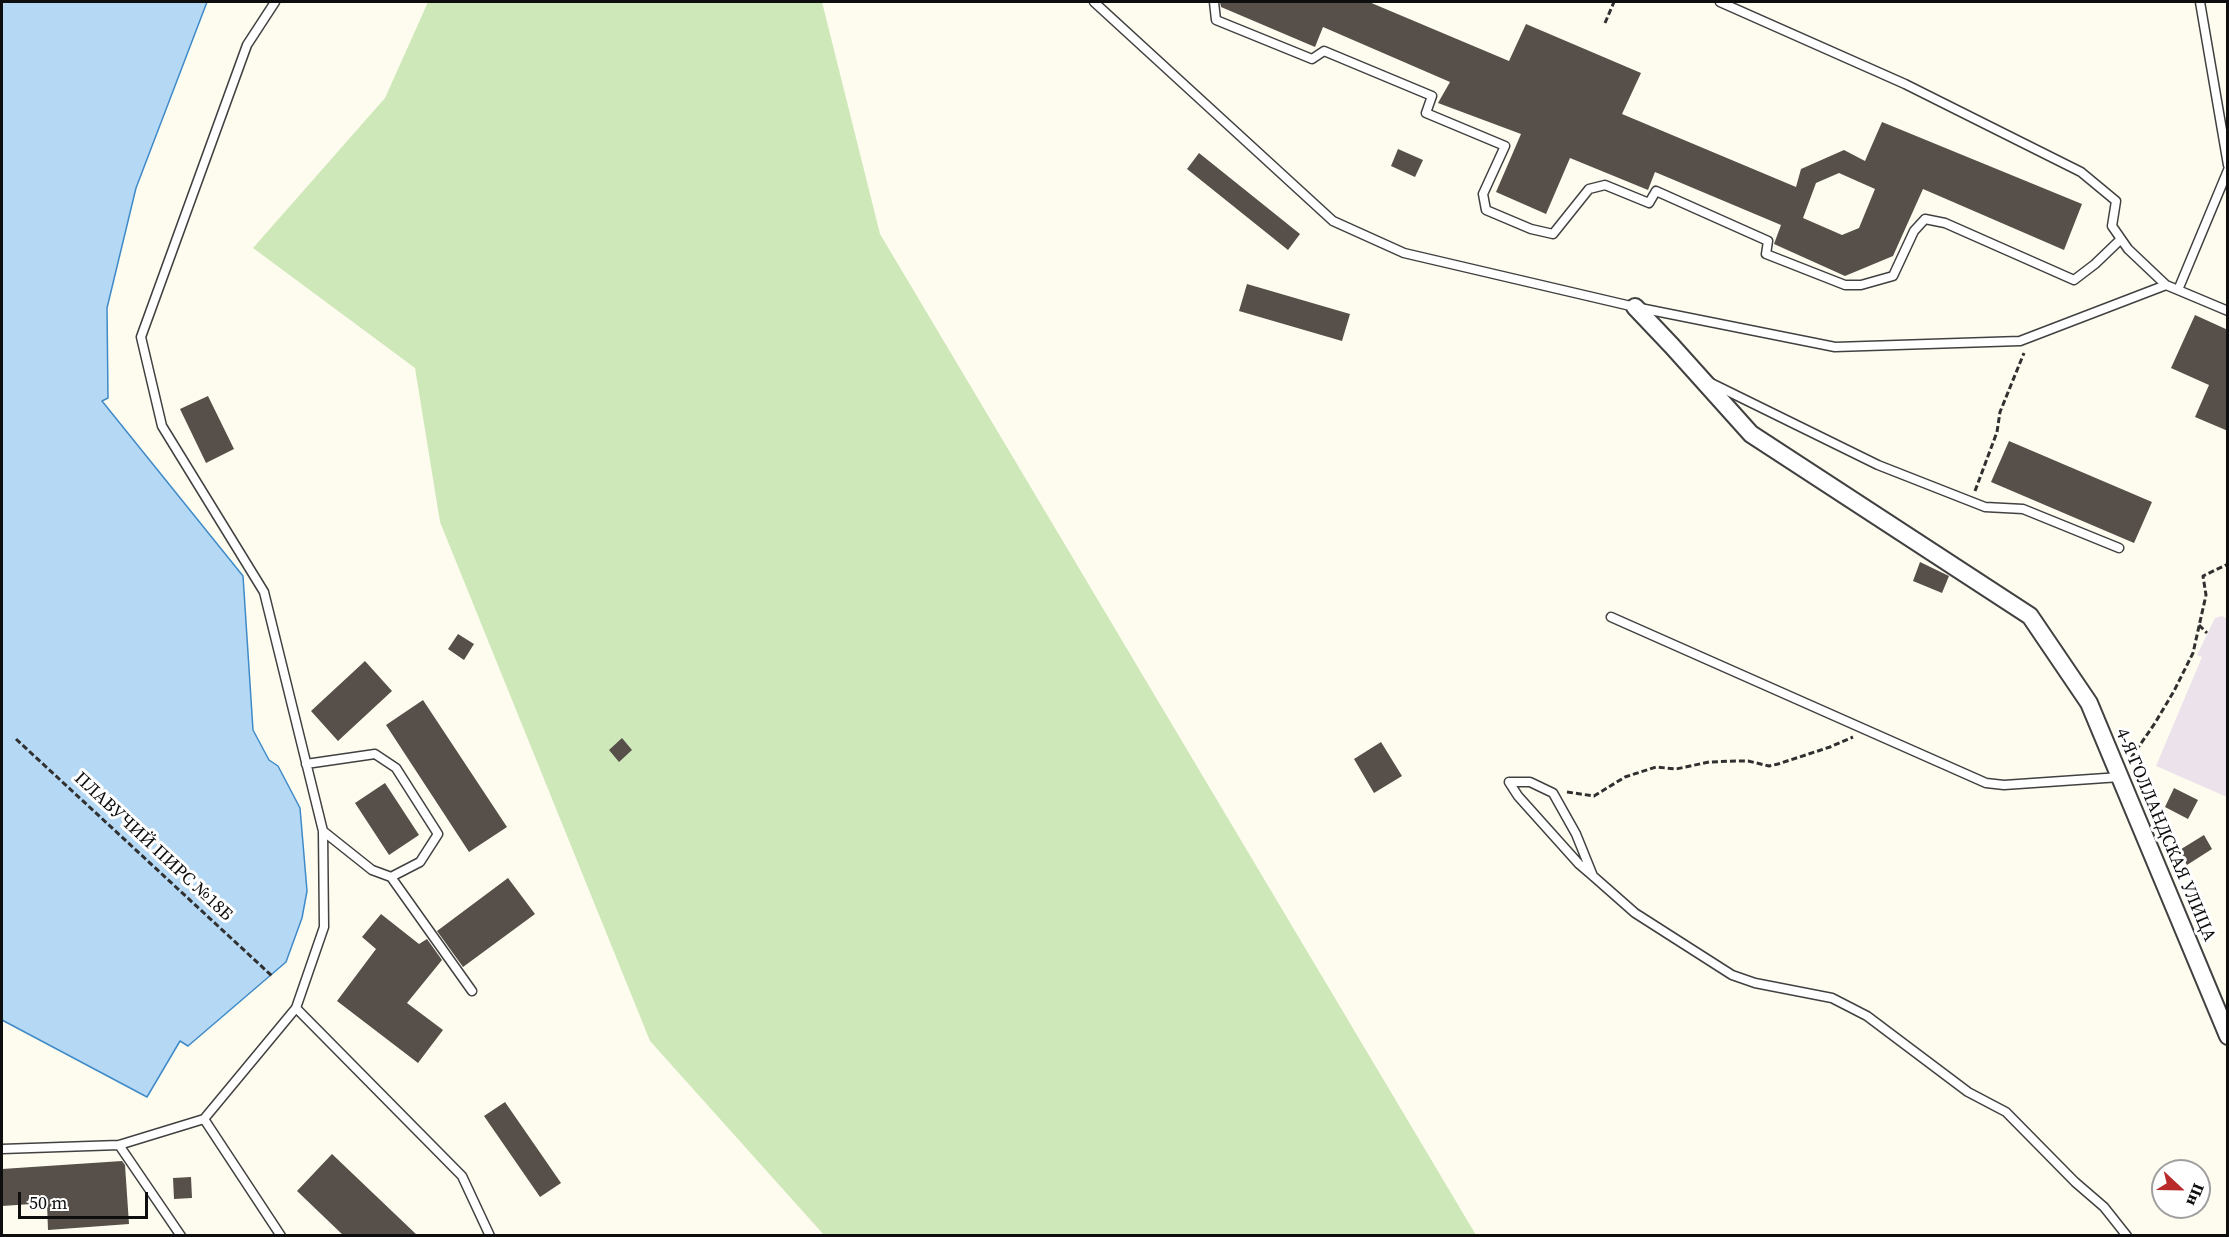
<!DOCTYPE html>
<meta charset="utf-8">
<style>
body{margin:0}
#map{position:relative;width:2229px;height:1237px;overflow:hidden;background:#fefcef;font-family:"Source Serif 4",serif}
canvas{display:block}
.frame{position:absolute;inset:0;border:3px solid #0e0e0e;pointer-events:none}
.north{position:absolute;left:2151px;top:1159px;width:60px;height:60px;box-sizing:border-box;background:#fff;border:2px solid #9f9f9f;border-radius:50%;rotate:112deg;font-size:16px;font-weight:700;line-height:24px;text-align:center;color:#0e0e0e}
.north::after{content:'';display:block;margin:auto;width:21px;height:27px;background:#b92b2b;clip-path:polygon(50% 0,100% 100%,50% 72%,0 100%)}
.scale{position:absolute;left:18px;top:1192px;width:130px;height:27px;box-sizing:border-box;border:3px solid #0e0e0e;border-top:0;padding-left:8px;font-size:18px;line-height:21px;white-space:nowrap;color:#0e0e0e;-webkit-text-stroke:4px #fff;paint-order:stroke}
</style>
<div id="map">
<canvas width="2229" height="1237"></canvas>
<div class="frame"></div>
<div class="north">Пн</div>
<div class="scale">50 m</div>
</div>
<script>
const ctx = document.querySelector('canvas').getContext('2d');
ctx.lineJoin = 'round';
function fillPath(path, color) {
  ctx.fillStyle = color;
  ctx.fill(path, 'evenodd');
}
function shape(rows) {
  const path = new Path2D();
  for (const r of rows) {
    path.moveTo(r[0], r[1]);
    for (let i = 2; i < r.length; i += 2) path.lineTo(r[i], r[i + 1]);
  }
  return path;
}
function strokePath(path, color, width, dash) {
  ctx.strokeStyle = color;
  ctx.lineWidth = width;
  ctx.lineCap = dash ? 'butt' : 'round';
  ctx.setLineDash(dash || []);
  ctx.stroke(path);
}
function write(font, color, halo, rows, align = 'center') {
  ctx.font = font + ' "Source Serif 4",serif';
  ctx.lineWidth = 6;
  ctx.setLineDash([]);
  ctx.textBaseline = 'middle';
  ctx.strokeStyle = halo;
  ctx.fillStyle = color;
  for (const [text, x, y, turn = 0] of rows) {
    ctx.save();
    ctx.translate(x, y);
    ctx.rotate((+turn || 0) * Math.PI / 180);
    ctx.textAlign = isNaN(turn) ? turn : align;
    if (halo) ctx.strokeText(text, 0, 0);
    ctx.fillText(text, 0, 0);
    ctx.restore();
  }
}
fillPath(shape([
 [2222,616,2228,619,2227,797,2156,766,2202,657,2197,655,2215,618]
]), '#ebe2ec');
fillPath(shape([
 [428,2,822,2,880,234,1476,1235,824,1235,650,1041,440,522,415,368,253,248,385,98]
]), '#cfe8ba');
const water = shape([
 [2,2,207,2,136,188,107,308,108,398,102,401,243,576,253,730,269,760,278,766,300,808,307,891,302,918,286,962,188,1046,180,1041,147,1097,2,1020,2,2]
]);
fillPath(water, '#b5d9f4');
strokePath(water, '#3f8ac8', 1.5);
fillPath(shape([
 [1220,2,1369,2,1509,61,1526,24,1641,73,1622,114,1796,187,1801,169,1844,150,1865,161,1882,122,2082,204,2064,250,1923,189,1893,256,1845,276,1774,244,1781,225,1655,172,1648,190,1570,158,1546,214,1496,192,1521,134,1438,103,1450,82,1323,27,1315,47,1221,7],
 [1839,173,1875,189,1859,228,1842,235,1803,218,1816,183],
 [1398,149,1423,160,1415,177,1391,166],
 [1199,153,1300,234,1288,250,1187,169],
 [1247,284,1350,314,1342,341,1239,311],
 [2195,315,2228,330,2228,431,2195,417,2209,385,2171,368],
 [208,396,234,449,206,463,180,409],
 [2009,441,2152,502,2134,543,1991,482],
 [1920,562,1949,576,1942,593,1913,581],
 [458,634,474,644,464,660,448,649],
 [365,661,392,691,338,741,311,711],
 [423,700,507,827,469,852,386,725],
 [622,738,632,750,619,762,609,750],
 [1381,742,1402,776,1374,793,1354,759],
 [385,783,419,835,389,855,355,803],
 [2174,788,2198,800,2188,819,2165,807],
 [2204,835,2212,849,2187,865,2178,851],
 [508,878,535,914,463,967,437,931],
 [381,914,419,944,427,939,442,960,407,1003,443,1030,418,1063,337,1001,376,949,362,937],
 [505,1102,561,1183,540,1197,484,1116],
 [332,1154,418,1236,344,1236,297,1191],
 [122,1161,125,1165,129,1224,48,1230,47,1203,2,1206,2,1169],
 [191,1177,192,1198,174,1199,173,1178]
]), '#564f4a');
const lane = shape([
 [1094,2,1333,221,1404,253,1635,307,1835,347,2020,341,2166,285,2178,290],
 [1214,2,1216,20,1312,59,1324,51,1432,96,1426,113,1505,146,1483,194,1486,210,1531,229,1553,234,1589,189,1605,185,1649,203,1656,191,1768,241,1766,254,1845,285,1861,285,1893,276,1914,231,1925,219,1945,223,2074,280,2095,264,2121,239],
 [1720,2,1905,84,2081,172,2116,201,2112,226,2128,249,2166,285],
 [2200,2,2228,165],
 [2228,170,2178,290,2228,311],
 [1709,382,1878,465,1985,507,2023,509,2119,548],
 [1611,617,1986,783,2004,785,2120,777],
 [306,764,375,754,396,768,438,834,420,862,391,877,372,870,323,831],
 [1593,876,1576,834,1553,793,1530,782,1509,782,1518,796,1579,864,1593,876,1635,913,1732,975,1755,983,1832,998,1867,1016,1968,1092,2006,1112,2075,1182,2104,1207,2127,1236],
 [391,877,472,991],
 [296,1008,462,1176,490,1236],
 [204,1119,281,1236],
 [119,1145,181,1236],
 [2,1149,119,1145,204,1119,296,1008,324,927,323,831,264,592,162,426,141,337,247,45,275,2]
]);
const street = shape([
 [1635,307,1672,346,1751,434,2030,616,2089,703,2228,1036]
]);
strokePath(lane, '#414141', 11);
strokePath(street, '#414141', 20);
strokePath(shape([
 [1605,23,1614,2],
 [1975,491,1997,432,2000,412,2024,353],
 [2199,625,2207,633],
 [16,739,272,976],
 [2131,758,2155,723,2174,691,2193,653,2206,595,2203,576,2228,564],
 [1567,792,1594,796,1625,777,1656,767,1676,769,1709,762,1736,761,1748,761,1769,766,1778,764,1830,747,1853,737]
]), '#303030', 3, [6, 3]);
strokePath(lane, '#fff', 8);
strokePath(street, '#fff', 16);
write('18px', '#0e0e0e', '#fff', [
 ["4-Я ГОЛЛАНДСКАЯ УЛИЦА",2165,835,67],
 ["ПЛАВУЧИЙ ПИРС №18Б",153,847,43]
]);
</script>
